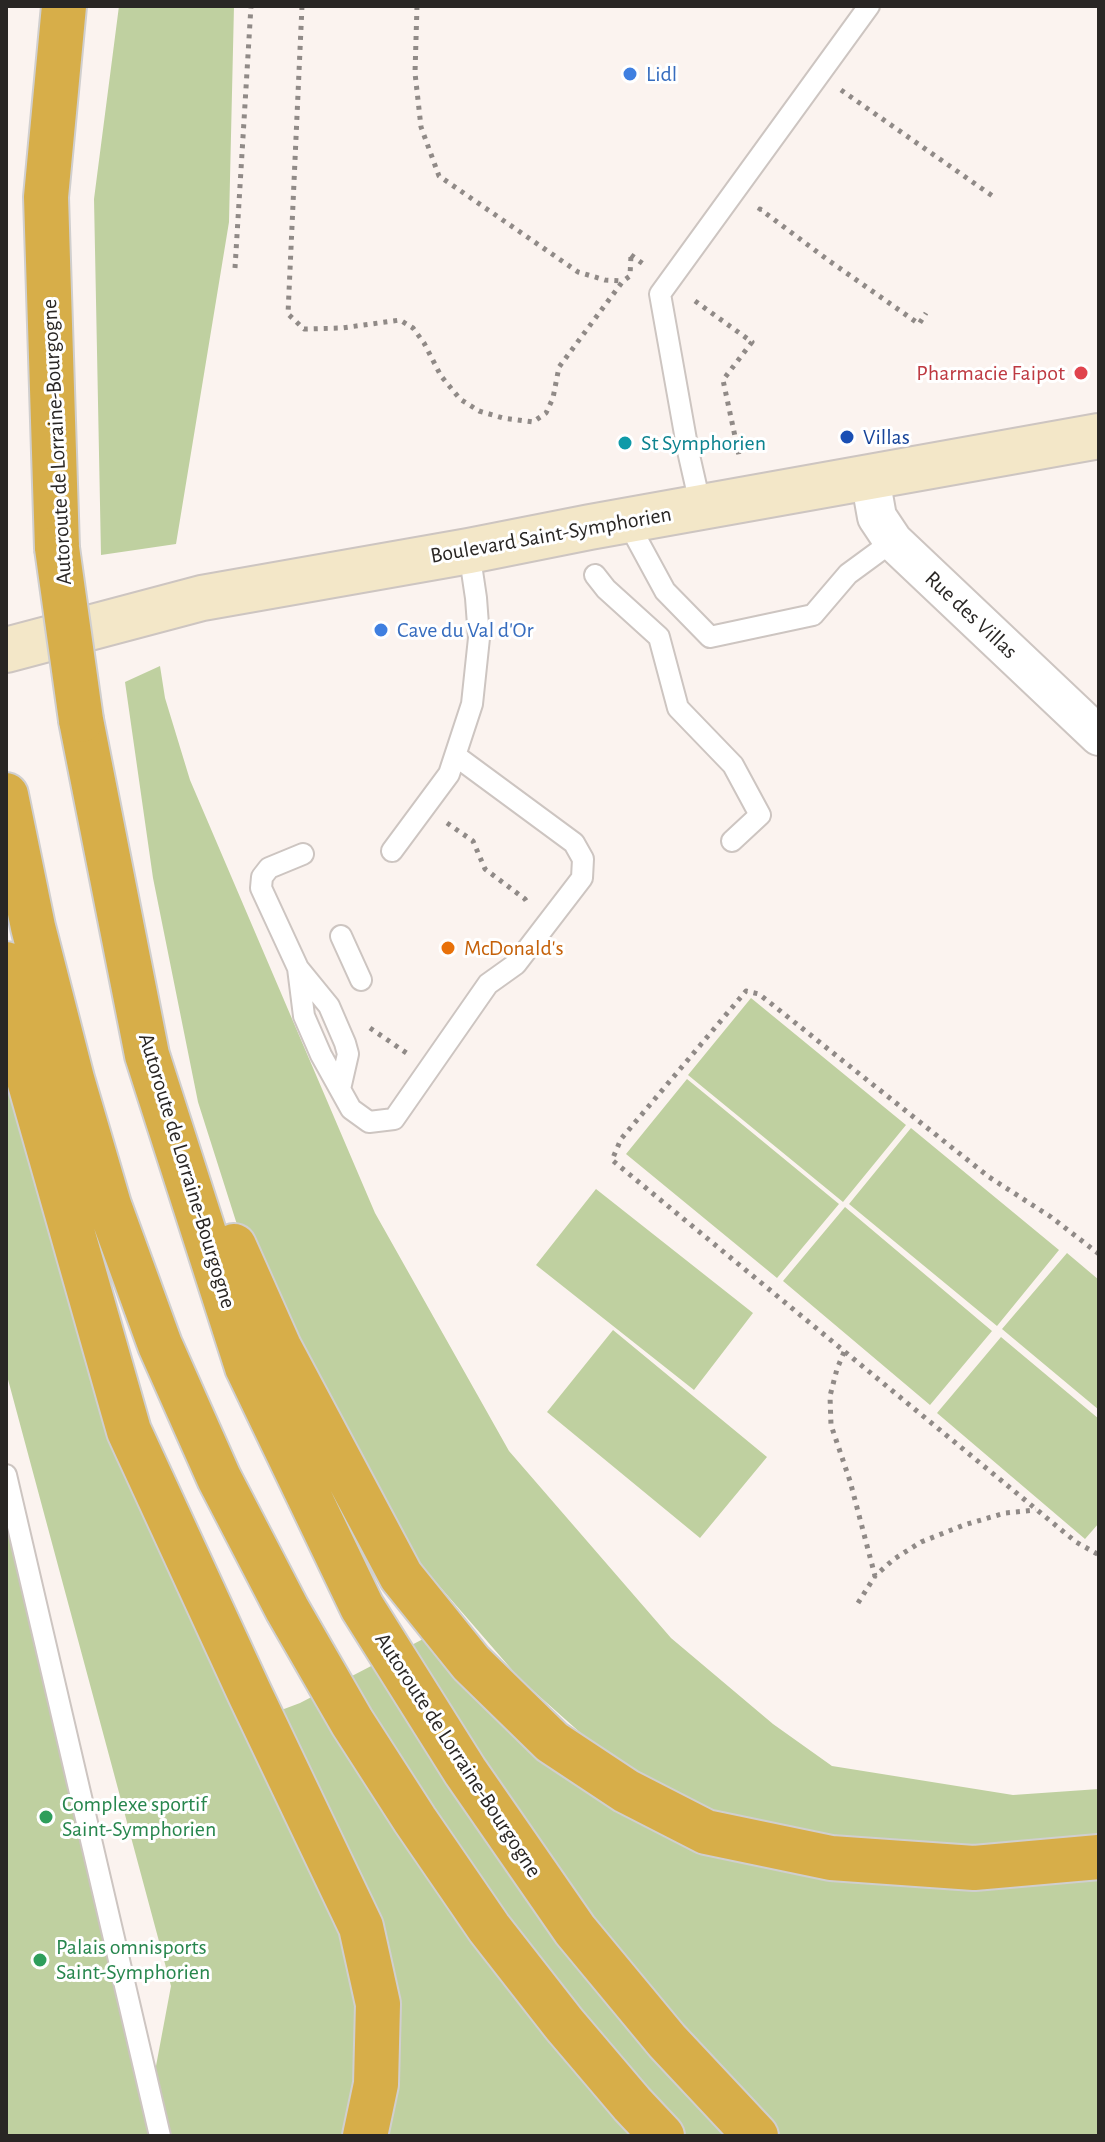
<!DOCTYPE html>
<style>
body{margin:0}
#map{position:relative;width:1105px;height:2142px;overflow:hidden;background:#fbf3ef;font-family:"Alegreya Sans",sans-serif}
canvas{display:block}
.frame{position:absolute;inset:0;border:8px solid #292624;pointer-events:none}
</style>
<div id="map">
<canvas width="1105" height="2142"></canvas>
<div class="frame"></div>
</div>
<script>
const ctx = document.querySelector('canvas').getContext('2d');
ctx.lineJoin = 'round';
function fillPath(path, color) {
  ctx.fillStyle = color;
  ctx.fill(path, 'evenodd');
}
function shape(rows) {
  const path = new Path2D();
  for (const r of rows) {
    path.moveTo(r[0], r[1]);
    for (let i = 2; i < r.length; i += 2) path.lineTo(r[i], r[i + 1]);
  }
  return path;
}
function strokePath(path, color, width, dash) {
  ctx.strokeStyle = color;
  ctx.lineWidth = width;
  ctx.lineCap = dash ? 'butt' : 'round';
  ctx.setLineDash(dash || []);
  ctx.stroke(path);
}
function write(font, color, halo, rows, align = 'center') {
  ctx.font = font + ' "Alegreya Sans",sans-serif';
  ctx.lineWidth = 6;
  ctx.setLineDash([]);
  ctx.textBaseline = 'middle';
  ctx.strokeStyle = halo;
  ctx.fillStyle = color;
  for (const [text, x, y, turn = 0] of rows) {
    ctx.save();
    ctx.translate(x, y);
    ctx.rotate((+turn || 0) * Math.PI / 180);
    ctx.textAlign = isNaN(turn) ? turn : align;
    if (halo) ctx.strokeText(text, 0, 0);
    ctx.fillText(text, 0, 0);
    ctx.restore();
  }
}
fillPath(shape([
 [119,6,234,6,229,222,176,544,101,555,94,199],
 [160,666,165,698,190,780,375,1213,509,1451,671,1638,773,1724,832,1766,1013,1795,1099,1789,1099,1842,1049,1847,904,1847,779,1832,694,1806,602,1752,520,1679,415,1558,240,1234,198,1102,153,878,125,682],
 [751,998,906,1125,843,1202,688,1075],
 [6,1069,47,1228,131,1474,236,1718,325,1898,367,1886,276,1712,300,1703,425,1638,603,1802,1099,1877,1099,2136,6,2136,6,1498,153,2082,171,1986,6,1372],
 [687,1079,839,1204,777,1278,626,1154],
 [911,1128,1059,1250,997,1326,849,1204],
 [596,1189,753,1313,694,1390,536,1265],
 [845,1207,992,1331,930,1405,783,1281],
 [1067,1253,1099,1280,1099,1410,1002,1329],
 [613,1330,767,1457,700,1538,547,1412],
 [1001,1337,1099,1419,1099,1523,1085,1539,937,1413]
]), '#bfd0a0');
const service = shape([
 [701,508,688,451,660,294,869,6],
 [627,521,665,591,710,637,813,615,848,574,893,541],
 [595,575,606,589,659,637,678,708,733,765,760,815,732,841],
 [392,851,449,774,472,704,479,638,476,598,469,551],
 [303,854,269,868,262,877,261,888,298,968,304,1016,321,1055,351,1109,369,1122,394,1119,488,984,516,964,582,878,583,859,574,843,456,756],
 [341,936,361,980],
 [298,968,329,1006,345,1043,348,1054,340,1089],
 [6,1475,160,2136]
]);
const minor = shape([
 [870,478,877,517,893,541,1099,736]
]);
const secondary = shape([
 [6,650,202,598,469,551,590,527,1099,436]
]);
const motorway = shape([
 [57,548,46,197,64,6],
 [81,720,147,1055,247,1367,362,1607,465,1771,575,1930,667,2041,756,2136],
 [6,795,33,927,72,1079,109,1205,160,1345,219,1478,287,1609,352,1722,415,1820,489,1928,564,2024,632,2104,662,2136],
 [6,964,29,1080,129,1431,250,1694,361,1927,378,2004,376,2084,365,2136],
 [234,1246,279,1347,401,1576,471,1663,552,1742,626,1791,706,1832,831,1858,974,1868,1099,1857]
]);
strokePath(service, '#cdc5c1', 24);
strokePath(minor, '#cdc5c1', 42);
strokePath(secondary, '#cdc5c1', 48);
strokePath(motorway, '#d0cfcf', 48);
strokePath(shape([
 [302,6,288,314,304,329,342,328,400,320,413,328,424,343,441,376,460,399,479,411,503,418,533,422,546,413,553,398,559,367,623,281,630,276,631,255],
 [417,6,415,73,421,127,439,176,578,272,605,280,622,281],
 [841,90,994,197],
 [759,211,760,209,828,260,919,324,926,313],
 [631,255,646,266],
 [235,268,251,6],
 [695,301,752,342,723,380,740,460],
 [447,823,473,841,485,869,525,899,528,904],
 [370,1028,408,1054],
 [1099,1254,1051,1217,989,1177,759,994,746,991,621,1139,612,1160,1076,1542,1099,1555],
 [844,1352,837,1369,830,1396,831,1425,850,1481,875,1576,894,1559,921,1542,964,1525,1005,1513,1036,1510],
 [858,1603,875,1576]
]), '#908a87', 5, [4, 6]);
strokePath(service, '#fff', 20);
strokePath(minor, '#fff', 38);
strokePath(secondary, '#f3e7c8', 44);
strokePath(motorway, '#d7ae49', 44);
const motorwayBridge = shape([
 [57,548,81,720]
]);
strokePath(motorwayBridge, '#d0cfcf', 48, []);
strokePath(motorwayBridge, '#d7ae49', 44);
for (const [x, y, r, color] of [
 [630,74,8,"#3f7fe0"],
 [1081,373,8,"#e0444e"],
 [847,437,8,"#1a4fb4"],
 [625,443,8,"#0f9aa8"],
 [381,630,8,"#3f7fe0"],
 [448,948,8,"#e8710a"],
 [46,1817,8,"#2e9e5b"],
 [40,1960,8,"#2e9e5b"]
]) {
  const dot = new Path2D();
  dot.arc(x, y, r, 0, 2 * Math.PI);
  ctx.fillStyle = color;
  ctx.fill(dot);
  strokePath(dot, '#fff', 3);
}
write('22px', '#366cbe', '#fff', [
 ["Lidl",646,74],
 ["Cave du Val d'Or",397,630]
], 'left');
write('22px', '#be3a42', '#fff', [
 ["Pharmacie Faipot",1065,373]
], 'right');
write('22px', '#164399', '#fff', [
 ["Villas",863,437]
], 'left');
write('22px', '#292624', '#fff', [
 ["Autoroute de Lorraine-Bourgogne",57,442,-93],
 ["Boulevard Saint-Symphorien",551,535,-10],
 ["Rue des Villas",971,615,43],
 ["Autoroute de Lorraine-Bourgogne",187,1171,73],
 ["Autoroute de Lorraine-Bourgogne",458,1755,57]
]);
write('22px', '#0d838f', '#fff', [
 ["St Symphorien",641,443]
], 'left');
write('22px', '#c56008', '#fff', [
 ["McDonald's",464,948]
], 'left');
write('22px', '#27864d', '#fff', [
 ["Complexe sportif",62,1804],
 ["Saint-Symphorien",62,1829],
 ["Palais omnisports",56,1947],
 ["Saint-Symphorien",56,1972]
], 'left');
</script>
